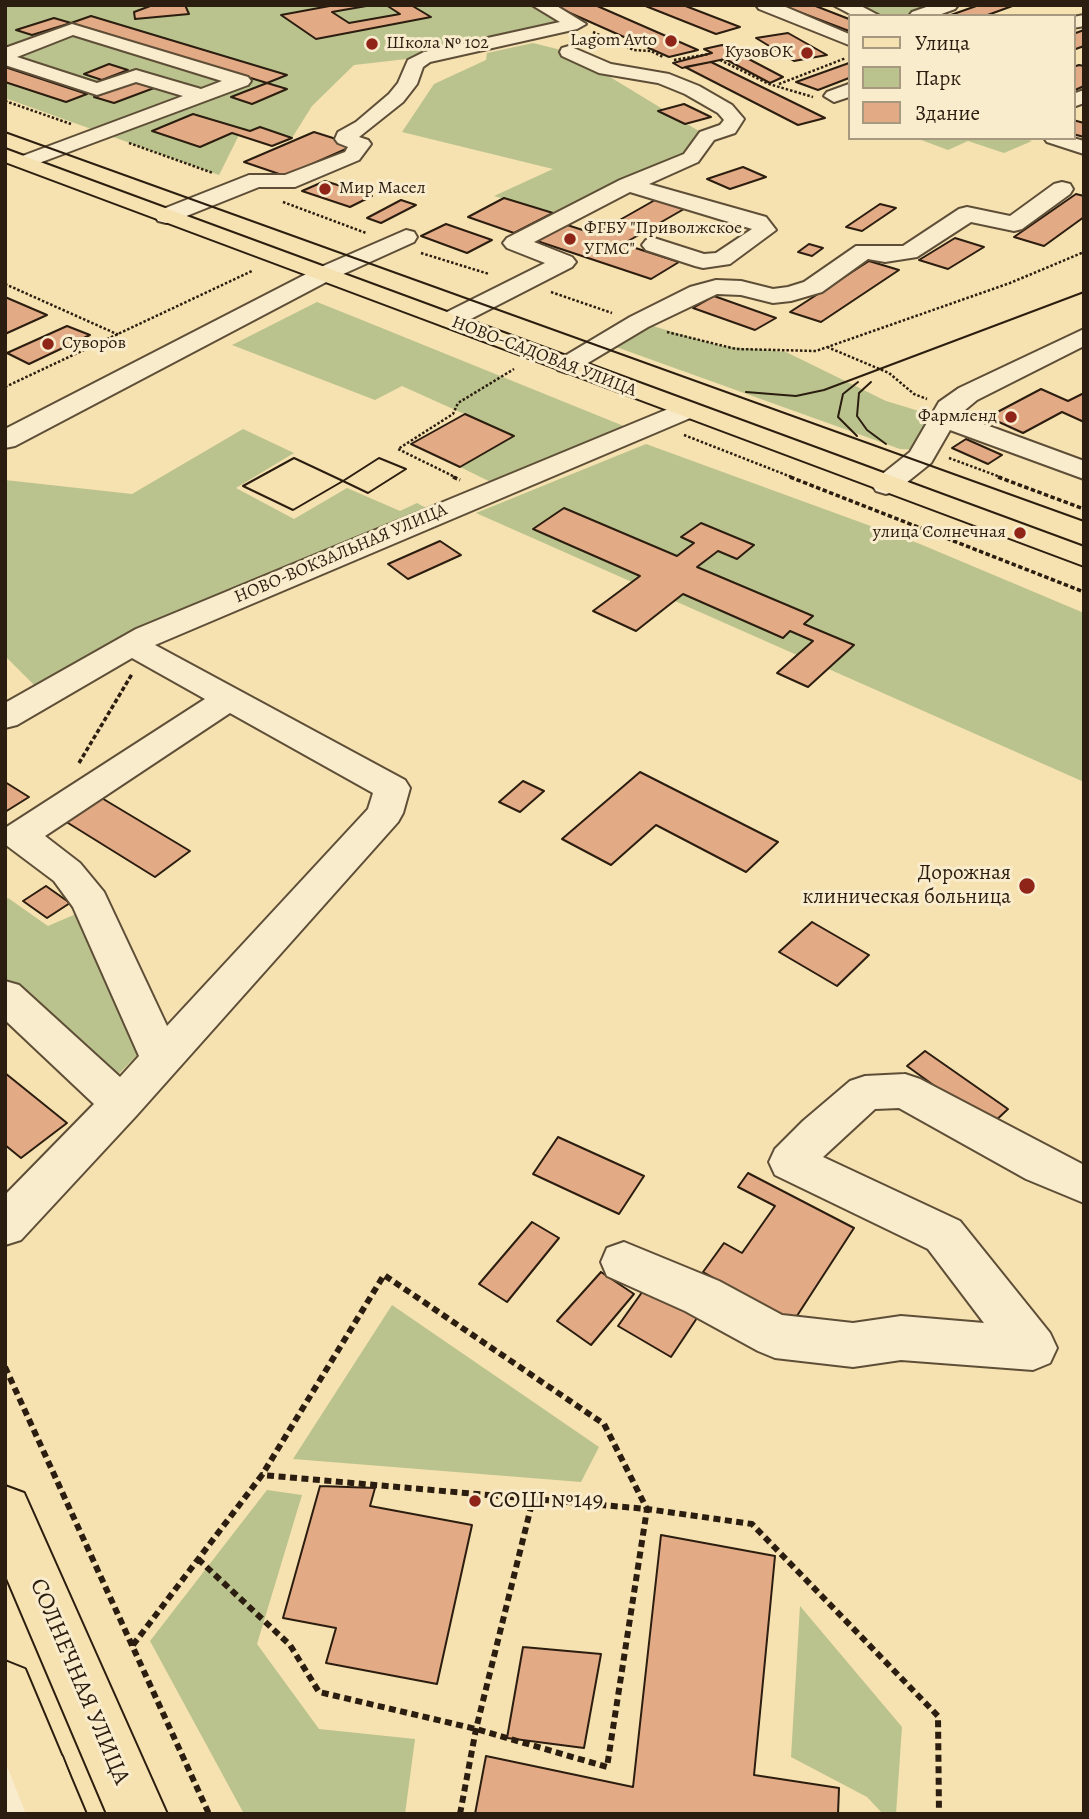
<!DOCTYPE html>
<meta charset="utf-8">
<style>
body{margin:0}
#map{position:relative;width:1089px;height:1819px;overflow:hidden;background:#f6e1b0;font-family:Alegreya,serif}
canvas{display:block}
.frame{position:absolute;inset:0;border:7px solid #2b1d0f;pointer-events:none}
.legend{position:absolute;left:848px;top:14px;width:228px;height:126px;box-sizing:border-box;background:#f9eccc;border:2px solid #a79980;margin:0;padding:9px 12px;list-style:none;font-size:21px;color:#2b1d0f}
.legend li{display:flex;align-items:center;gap:14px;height:35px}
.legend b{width:35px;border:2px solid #a79980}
</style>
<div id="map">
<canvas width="1089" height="1819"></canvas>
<div class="frame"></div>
<ul class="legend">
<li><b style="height:9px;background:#f6e1b0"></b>Улица</li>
<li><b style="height:19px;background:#bac38d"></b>Парк</li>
<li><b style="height:19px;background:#e2aa85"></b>Здание</li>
</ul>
</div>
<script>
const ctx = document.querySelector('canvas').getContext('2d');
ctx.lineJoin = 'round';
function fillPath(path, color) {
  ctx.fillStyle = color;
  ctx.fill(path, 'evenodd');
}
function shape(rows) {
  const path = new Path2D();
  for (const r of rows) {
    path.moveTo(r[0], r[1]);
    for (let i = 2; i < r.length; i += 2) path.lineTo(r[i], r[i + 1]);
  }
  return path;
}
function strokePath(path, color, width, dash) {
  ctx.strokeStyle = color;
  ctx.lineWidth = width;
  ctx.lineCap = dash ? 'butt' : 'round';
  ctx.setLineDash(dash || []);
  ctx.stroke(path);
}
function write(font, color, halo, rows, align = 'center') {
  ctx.font = font + ' Alegreya,serif';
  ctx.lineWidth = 6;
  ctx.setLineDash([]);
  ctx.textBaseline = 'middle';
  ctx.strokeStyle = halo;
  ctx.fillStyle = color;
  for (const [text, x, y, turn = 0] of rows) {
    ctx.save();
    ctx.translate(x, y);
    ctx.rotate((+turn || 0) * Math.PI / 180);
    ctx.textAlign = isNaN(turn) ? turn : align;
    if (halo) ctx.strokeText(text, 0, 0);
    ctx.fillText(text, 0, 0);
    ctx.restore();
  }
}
fillPath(shape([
 [5,5,545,5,577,24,433,56,354,65,312,106,292,138,239,135,219,175,5,98],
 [852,5,938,5,906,16,880,16],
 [533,43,569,52,707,136,686,160,565,217,494,196,553,169,402,132,434,84,486,60,487,53],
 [916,138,1023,138,1032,141,1004,153,968,141,948,150],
 [317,302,357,318,636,431,501,487,460,467,513,436,402,386,375,400,232,345],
 [639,322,721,346,786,352,886,401,942,418,925,450,900,449,605,343],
 [243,429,294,453,236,488,294,519,347,488,400,511,417,503,437,514,39,690,5,656,5,480,132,494],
 [646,444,920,544,1084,613,1084,782,476,513],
 [8,898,48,926,83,911,140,1052,110,1083,5,988,5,900],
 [392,1305,599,1447,581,1482,293,1459],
 [267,1490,302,1495,257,1644,319,1729,415,1739,405,1814,244,1814,150,1641],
 [800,1606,902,1727,896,1814,883,1814,867,1797,791,1757]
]), '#bac38d');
const building = shape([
 [153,5,185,5,189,14,135,19,134,12,153,5],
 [335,5,372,5,332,12,349,23,400,14,386,5,411,5,431,17,316,39,281,15,335,5],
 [552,5,595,5,698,50,669,57,552,5],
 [643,5,683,5,740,27,716,34,643,5],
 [793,5,813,5,849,19,849,31,786,7,793,5],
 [979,5,1015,5,985,16,948,16,979,5],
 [91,16,287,75,267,83,71,23,91,16],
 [54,18,71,23,32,35,16,30,54,18],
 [1084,30,1084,46,1073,50,1073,34,1084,30],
 [788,33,827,55,794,61,756,38,788,33],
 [722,45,783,77,770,83,725,59,682,68,673,63,712,53,704,49,722,45],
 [711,62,825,118,798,125,685,67,711,62],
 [849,63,849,78,818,90,796,82,849,63],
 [109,64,128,70,102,80,84,74,109,64],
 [1079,65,1084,66,1084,86,1073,91,1073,67,1079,65],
 [5,67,87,94,66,102,5,82,5,67],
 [134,82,154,88,114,103,94,97,134,82],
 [267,83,287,89,252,104,231,97,267,83],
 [684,104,711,117,685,124,658,111,684,104],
 [193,114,250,131,260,127,292,138,272,146,232,133,200,147,152,131,193,114],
 [1073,120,1084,123,1084,137,1073,134,1073,120],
 [314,132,355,145,285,176,244,162,314,132],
 [743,167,766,177,730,189,707,179,743,167],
 [325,181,372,196,350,207,302,191,325,181],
 [1076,194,1084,196,1084,217,1044,246,1014,237,1076,194],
 [504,198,553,213,514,233,468,217,504,198],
 [401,200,416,205,381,223,367,218,401,200],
 [655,200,684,209,623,244,679,262,651,279,531,239,561,223,595,234,655,200],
 [880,204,896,208,862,231,846,227,880,204],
 [446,224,492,240,467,253,421,236,446,224],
 [955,238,984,247,948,269,919,260,955,238],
 [809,244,823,248,812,256,798,252,809,244],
 [869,261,899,270,821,322,790,312,869,261],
 [714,296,776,318,755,330,693,308,714,296],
 [5,297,47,315,5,334,5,297],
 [67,326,90,335,29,364,7,353,67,326],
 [1041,389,1068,401,1084,393,1084,422,1062,412,1023,433,988,417,1041,389],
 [465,414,514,436,460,467,411,444,465,414],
 [966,439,1002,455,988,464,952,448,966,439],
 [294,458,343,481,293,510,243,486,294,458],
 [294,458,343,481,293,510,243,486,294,458],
 [379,458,406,469,368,493,343,481,379,458],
 [379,458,406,469,368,493,343,481,379,458],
 [564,508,677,556,694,543,681,537,701,523,754,545,737,559,718,551,697,567,813,616,804,624,854,645,808,687,777,673,813,641,790,631,783,638,683,594,636,631,593,611,640,576,533,529,564,508],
 [440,541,461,555,408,579,388,564,440,541],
 [640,772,778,842,746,872,656,825,611,865,562,839,640,772],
 [523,781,544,791,520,812,499,802,523,781],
 [5,782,29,797,5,812,5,782],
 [95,794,190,851,155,877,60,818,95,794],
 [46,886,70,903,47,918,23,901,46,886],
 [812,922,869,955,837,986,779,952,812,922],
 [925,1051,1008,1109,990,1126,907,1066,925,1051],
 [5,1073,67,1123,21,1158,5,1145,5,1073],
 [558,1137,644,1176,619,1214,533,1174,558,1137],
 [748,1173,854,1228,793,1322,703,1272,724,1243,742,1253,775,1206,738,1187,748,1173],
 [532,1222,559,1238,507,1302,479,1284,532,1222],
 [601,1272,634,1294,591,1345,557,1321,601,1272],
 [645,1288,697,1318,671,1357,618,1326,645,1288],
 [320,1486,375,1488,370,1506,472,1525,437,1684,326,1663,336,1628,283,1618,320,1486],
 [661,1535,775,1556,754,1775,839,1788,838,1814,475,1814,486,1756,633,1787,661,1535],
 [523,1647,601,1654,584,1748,507,1738,523,1647]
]);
fillPath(building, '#e2aa85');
strokePath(building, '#2b1d0f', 2);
const minor = shape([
 [532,5,555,5,586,24,577,29,430,62,423,67,417,84,403,102,359,137,368,140,371,144,359,160,295,187,259,187,174,221,166,223,158,221,155,216,158,211,249,175,285,175,345,152,348,147,338,143,335,139,338,132,356,122,389,94,398,83,408,60,424,52,560,22,532,5],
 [756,5,781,5,849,34,849,45,759,9,756,5],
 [833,5,859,5,880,16,854,16,833,5],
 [932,5,958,5,955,9,936,16,909,16,912,12,932,5],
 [1084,15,1084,26,1073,28,1073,17,1084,15],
 [72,24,248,77,251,81,248,85,31,166,17,166,13,162,17,158,183,96,136,82,97,95,5,65,5,48,72,24],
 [73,35,222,81,201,89,136,70,97,83,17,57,73,35],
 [569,46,611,64,669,74,699,86,732,105,744,119,735,133,714,140,698,162,649,184,766,217,776,230,730,264,703,268,695,266,646,250,642,245,646,240,654,238,704,254,716,253,752,229,630,192,534,242,572,257,576,262,572,267,459,325,450,327,441,325,438,320,441,315,545,263,507,248,503,243,507,238,620,180,684,154,700,132,720,125,724,120,718,113,685,94,658,83,599,73,562,56,560,52,562,48,569,46],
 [849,84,849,97,834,102,824,96,827,92,849,84],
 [1084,90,1084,103,1073,107,1073,94,1084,90],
 [1044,138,1073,138,1084,141,1084,154,1047,142,1044,138],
 [1062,182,1070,184,1073,189,1070,194,1022,229,1014,231,971,222,917,257,885,262,868,259,822,292,791,301,773,303,741,295,717,294,648,327,576,370,567,373,558,370,554,365,558,360,630,317,690,287,716,280,741,281,773,289,788,287,804,282,856,246,903,246,959,209,967,207,1010,216,1054,184,1062,182],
 [406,230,414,232,417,237,414,242,330,280,15,446,5,448,5,429,314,270,406,230],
 [1084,329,1084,346,977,400,959,415,1084,461,1084,479,950,430,931,463,896,491,886,494,876,491,872,485,876,479,910,452,939,402,959,388,1084,329],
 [685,402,695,404,698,410,695,416,155,645,405,780,410,788,403,813,398,822,136,1116,21,1240,5,1245,5,1195,94,1104,5,1020,5,981,19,985,120,1077,139,1056,73,907,54,881,6,845,5,828,205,699,132,658,17,725,5,728,5,703,136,629,685,402],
 [230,713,373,793,368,809,167,1026,104,892,80,863,45,836,230,713],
 [905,1074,920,1079,1084,1165,1084,1203,1026,1179,899,1108,875,1109,823,1157,960,1221,1050,1333,1057,1348,1050,1363,1033,1370,901,1360,853,1367,775,1358,758,1351,685,1311,607,1276,601,1262,607,1248,624,1242,719,1281,782,1315,853,1323,901,1316,984,1323,928,1249,775,1175,769,1162,775,1149,803,1121,850,1081,865,1076,905,1074],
 [41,1748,62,1756,70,1777,62,1798,37,1814,5,1814,5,1766,41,1748]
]);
const major = shape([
 [5,149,1084,547,1084,566,5,162,5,149],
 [5,1486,24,1493,167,1814,107,1814,5,1574,5,1486],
 [5,1661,25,1669,86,1814,26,1814,5,1761,5,1661]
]);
strokePath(minor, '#5e4e37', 4);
strokePath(major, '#2b1d0f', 4);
strokePath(shape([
 [593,32,634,50,651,51,663,57],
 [674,60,709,54],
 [720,60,769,84,813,97],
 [779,84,846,58],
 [5,101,71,124],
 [129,143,213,173],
 [283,202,366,233],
 [421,253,489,274],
 [5,284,119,335],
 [551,292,612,313],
 [667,332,736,349,816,351,1010,283,1084,252],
 [827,347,889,373,914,394,927,399],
 [5,387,252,271],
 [684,435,794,478],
 [949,458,1003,478],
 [457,478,398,449,453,414,458,403,514,369]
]), '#2b1d0f', 2.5, [2.5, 2]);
strokePath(shape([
 [453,477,460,480],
 [790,477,1084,592],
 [998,477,1084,509],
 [79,763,132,674]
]), '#2b1d0f', 3.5, [4.5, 2.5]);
strokePath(shape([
 [5,1367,209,1814],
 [198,1559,290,1645,319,1692,476,1729,607,1767,647,1509,604,1424,384,1275,262,1475],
 [133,1645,262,1475,647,1509,752,1524,938,1716,939,1814],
 [460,1814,476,1729,533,1499]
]), '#2b1d0f', 6, [7, 4.5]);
fillPath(minor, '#f9eccc');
fillPath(major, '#f6e1b0');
strokePath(shape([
 [5,132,1084,521],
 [871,382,859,393,857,416,867,430,886,444],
 [746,392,796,396,824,390,1084,292],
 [857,436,838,417,843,394,858,382]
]), '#2b1d0f', 2);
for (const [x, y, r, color] of [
 [671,41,7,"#8f2418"],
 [372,44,7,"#8f2418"],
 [807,53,7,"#8f2418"],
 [325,189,7,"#8f2418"],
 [570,239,7,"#8f2418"],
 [48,344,7,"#8f2418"],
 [1011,417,7,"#8f2418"],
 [1020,533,7,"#8f2418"],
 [1027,886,9,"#8f2418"],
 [475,1501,7,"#8f2418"]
]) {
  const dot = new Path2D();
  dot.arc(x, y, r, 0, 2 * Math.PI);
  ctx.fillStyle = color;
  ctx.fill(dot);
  strokePath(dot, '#f9eccc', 2.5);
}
write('18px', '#2b1d0f', '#f9eccc', [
 ["Lagom Avto",657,41],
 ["Школа № 102",386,44,"left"],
 ["КузовОК",793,53],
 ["Мир Масел",339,189,"left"],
 ["ФГБУ \"Приволжское",584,229,"left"],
 ["УГМС\"",584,250,"left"],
 ["Суворов",62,344,"left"],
 ["Фармленд",997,417],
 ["улица Солнечная",1006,533]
], 'right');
write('18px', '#2b1d0f', '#f9eccc', [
 ["НОВО-САДОВАЯ УЛИЦА",544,357,21],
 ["НОВО-ВОКЗАЛЬНАЯ УЛИЦА",341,554,-23]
]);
write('21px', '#2b1d0f', '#f9eccc', [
 ["Дорожная",1011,874],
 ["клиническая больница",1011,898]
], 'right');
write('24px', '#2b1d0f', '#f9eccc', [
 ["СОШ №149",489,1501]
], 'left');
write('24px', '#2b1d0f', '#f9eccc', [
 ["СОЛНЕЧНАЯ УЛИЦА",79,1682,67]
]);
</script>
